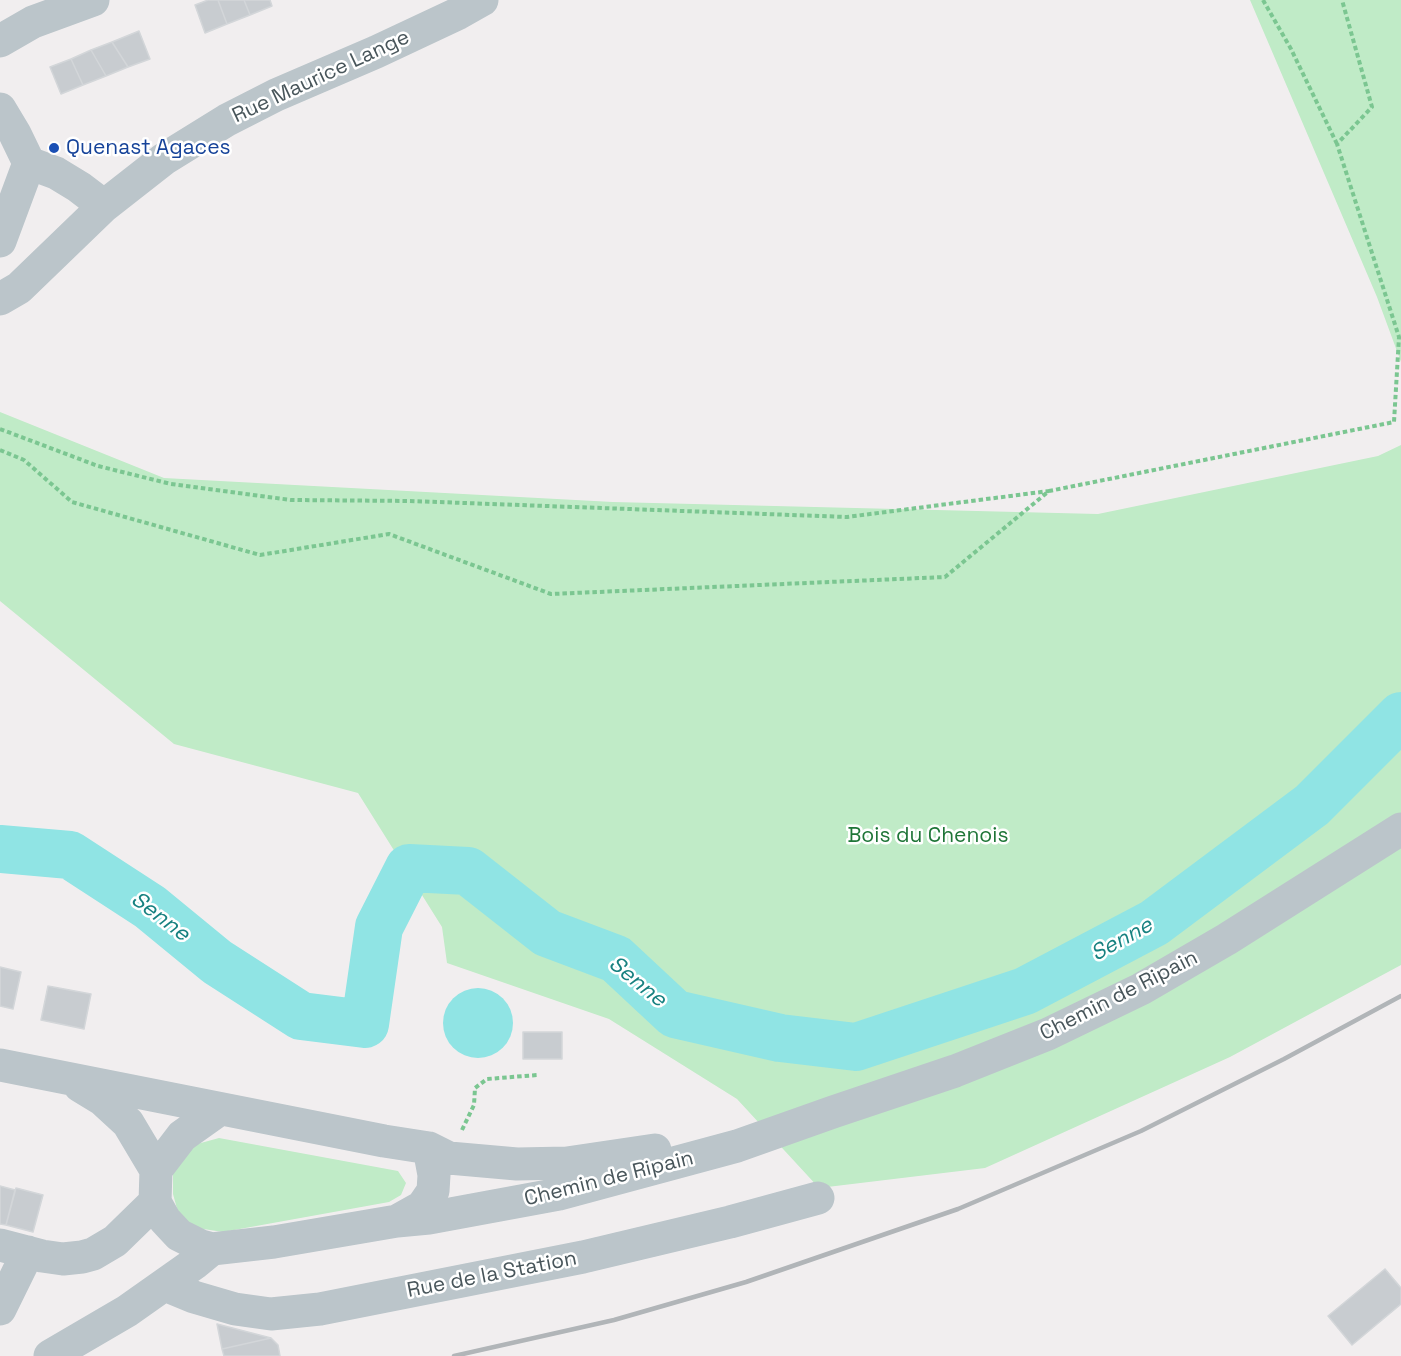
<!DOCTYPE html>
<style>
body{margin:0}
canvas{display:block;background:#f1eeef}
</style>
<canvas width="1401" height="1356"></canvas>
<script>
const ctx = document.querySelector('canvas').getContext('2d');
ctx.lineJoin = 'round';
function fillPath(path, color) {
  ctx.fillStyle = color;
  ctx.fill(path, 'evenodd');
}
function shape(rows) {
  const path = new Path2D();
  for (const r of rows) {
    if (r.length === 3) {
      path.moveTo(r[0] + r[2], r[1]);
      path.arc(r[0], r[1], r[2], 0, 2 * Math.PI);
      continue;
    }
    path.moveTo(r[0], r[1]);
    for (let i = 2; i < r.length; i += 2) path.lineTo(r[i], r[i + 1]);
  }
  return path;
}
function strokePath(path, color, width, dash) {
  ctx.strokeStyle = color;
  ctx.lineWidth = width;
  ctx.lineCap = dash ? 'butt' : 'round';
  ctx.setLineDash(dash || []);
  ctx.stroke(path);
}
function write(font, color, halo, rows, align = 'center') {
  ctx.font = font + ' "Space Grotesk",sans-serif';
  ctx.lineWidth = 5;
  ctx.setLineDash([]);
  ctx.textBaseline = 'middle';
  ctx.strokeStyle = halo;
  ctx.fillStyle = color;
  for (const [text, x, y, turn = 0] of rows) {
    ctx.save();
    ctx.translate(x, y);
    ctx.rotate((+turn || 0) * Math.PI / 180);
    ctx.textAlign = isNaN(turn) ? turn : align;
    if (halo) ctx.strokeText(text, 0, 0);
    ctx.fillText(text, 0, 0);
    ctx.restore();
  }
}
fillPath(shape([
 [1250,0,1401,0,1401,362,1377,297],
 [0,412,164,478,613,502,1098,514,1378,456,1401,445,1401,965,1230,1057,985,1168,819,1188,737,1099,609,1019,447,963,442,927,358,793,174,744,0,601],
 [219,1138,398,1171,406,1183,401,1195,389,1202,223,1232,197,1228,179,1216,173,1194,173,1166,190,1146]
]), '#c0ebc7');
fillPath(shape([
 [478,1023,35]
]), '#90e4e4');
strokePath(shape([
 [0,849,70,855,150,907,217,962,301,1016,365,1024,379,927,409,868,468,871,547,933,616,959,675,1014,780,1038,856,1047,1025,991,1154,923,1312,805,1401,716]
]), '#90e4e4', 48);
const building = shape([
 [208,0,218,0,227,24,205,33,195,5,208,0],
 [218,0,244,0,250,15,227,24,218,0],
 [244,0,270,0,272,6,250,15,244,0],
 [139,31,150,59,128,67,112,42,139,31],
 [112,42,128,67,106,76,91,50,112,42],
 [91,50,106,76,83,85,71,59,91,50],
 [71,59,83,85,61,94,50,67,71,59],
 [0,967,21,972,13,1009,0,1006,0,967],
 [48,986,91,994,84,1029,41,1020,48,986],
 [523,1032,562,1032,562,1059,523,1059,523,1032],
 [0,1186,15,1190,6,1225,0,1224,0,1186],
 [16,1188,43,1195,33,1232,6,1225,16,1188],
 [1385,1269,1401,1288,1401,1304,1352,1345,1328,1316,1385,1269],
 [217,1324,271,1338,222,1349,217,1324],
 [271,1338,278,1345,280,1356,224,1356,222,1349,271,1338]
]);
fillPath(building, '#c8ccd0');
strokePath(building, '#d3d6d9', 1.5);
strokePath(shape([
 [1263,0,1291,49,1337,144],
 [0,429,98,466,171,484,291,500,410,501,847,517,1049,491],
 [0,450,24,460,72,502,260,555,389,534,551,594,945,577,1049,491,1394,422,1399,337,1337,144,1372,107,1342,0],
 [462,1130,474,1105,475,1088,487,1079,537,1075]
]), '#7bc691', 4, [4.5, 3]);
strokePath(shape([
 [0,41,33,22,93,0],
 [0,109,15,134,29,163,56,173,79,187,104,206],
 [0,241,29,163],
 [0,299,19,288,104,206,164,159,227,120,276,95,376,52,459,13,482,0],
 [0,1065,384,1141,429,1148,449,1158,517,1164,567,1163,655,1150],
 [80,1086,103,1100,128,1123,156,1170],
 [220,1109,182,1136,156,1170,155,1202,165,1220,179,1235,201,1246,212,1249,274,1242,397,1221,429,1218,559,1194,737,1146,833,1112,955,1071,1048,1034,1141,989,1227,939,1401,829],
 [397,1221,422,1207,433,1191,434,1175,429,1148],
 [0,1245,42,1256,63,1259,82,1257,93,1254,115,1241,155,1202],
 [165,1285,194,1297,235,1309,271,1314,320,1309,583,1257,730,1222,818,1198],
 [0,1309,28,1252],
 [50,1356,127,1311,195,1263,212,1249]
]), '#bbc5ca', 33);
strokePath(shape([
 [454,1356,614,1320,746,1282,958,1209,1141,1131,1284,1059,1401,996]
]), '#b1b5b8', 4.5);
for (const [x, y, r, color] of [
 [54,148,6,"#1a4fb4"]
]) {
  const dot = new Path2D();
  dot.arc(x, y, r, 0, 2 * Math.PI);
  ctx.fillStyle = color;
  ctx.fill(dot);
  strokePath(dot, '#fff', 2);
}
write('21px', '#48555a', '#fff', [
 ["Rue Maurice Lange",321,77,-25],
 ["Chemin de Ripain",1119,996,-27],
 ["Chemin de Ripain",609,1179,-14],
 ["Rue de la Station",492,1275,-11]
]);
write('21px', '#164399', '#fff', [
 ["Quenast Agaces",66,148]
], 'left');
write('21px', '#1e7537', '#fff', [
 ["Bois du Chenois",928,836]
]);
write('italic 22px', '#178180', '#fff', [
 ["Senne",160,917,37],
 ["Senne",1122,940,-29],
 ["Senne",637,982,39]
]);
</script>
